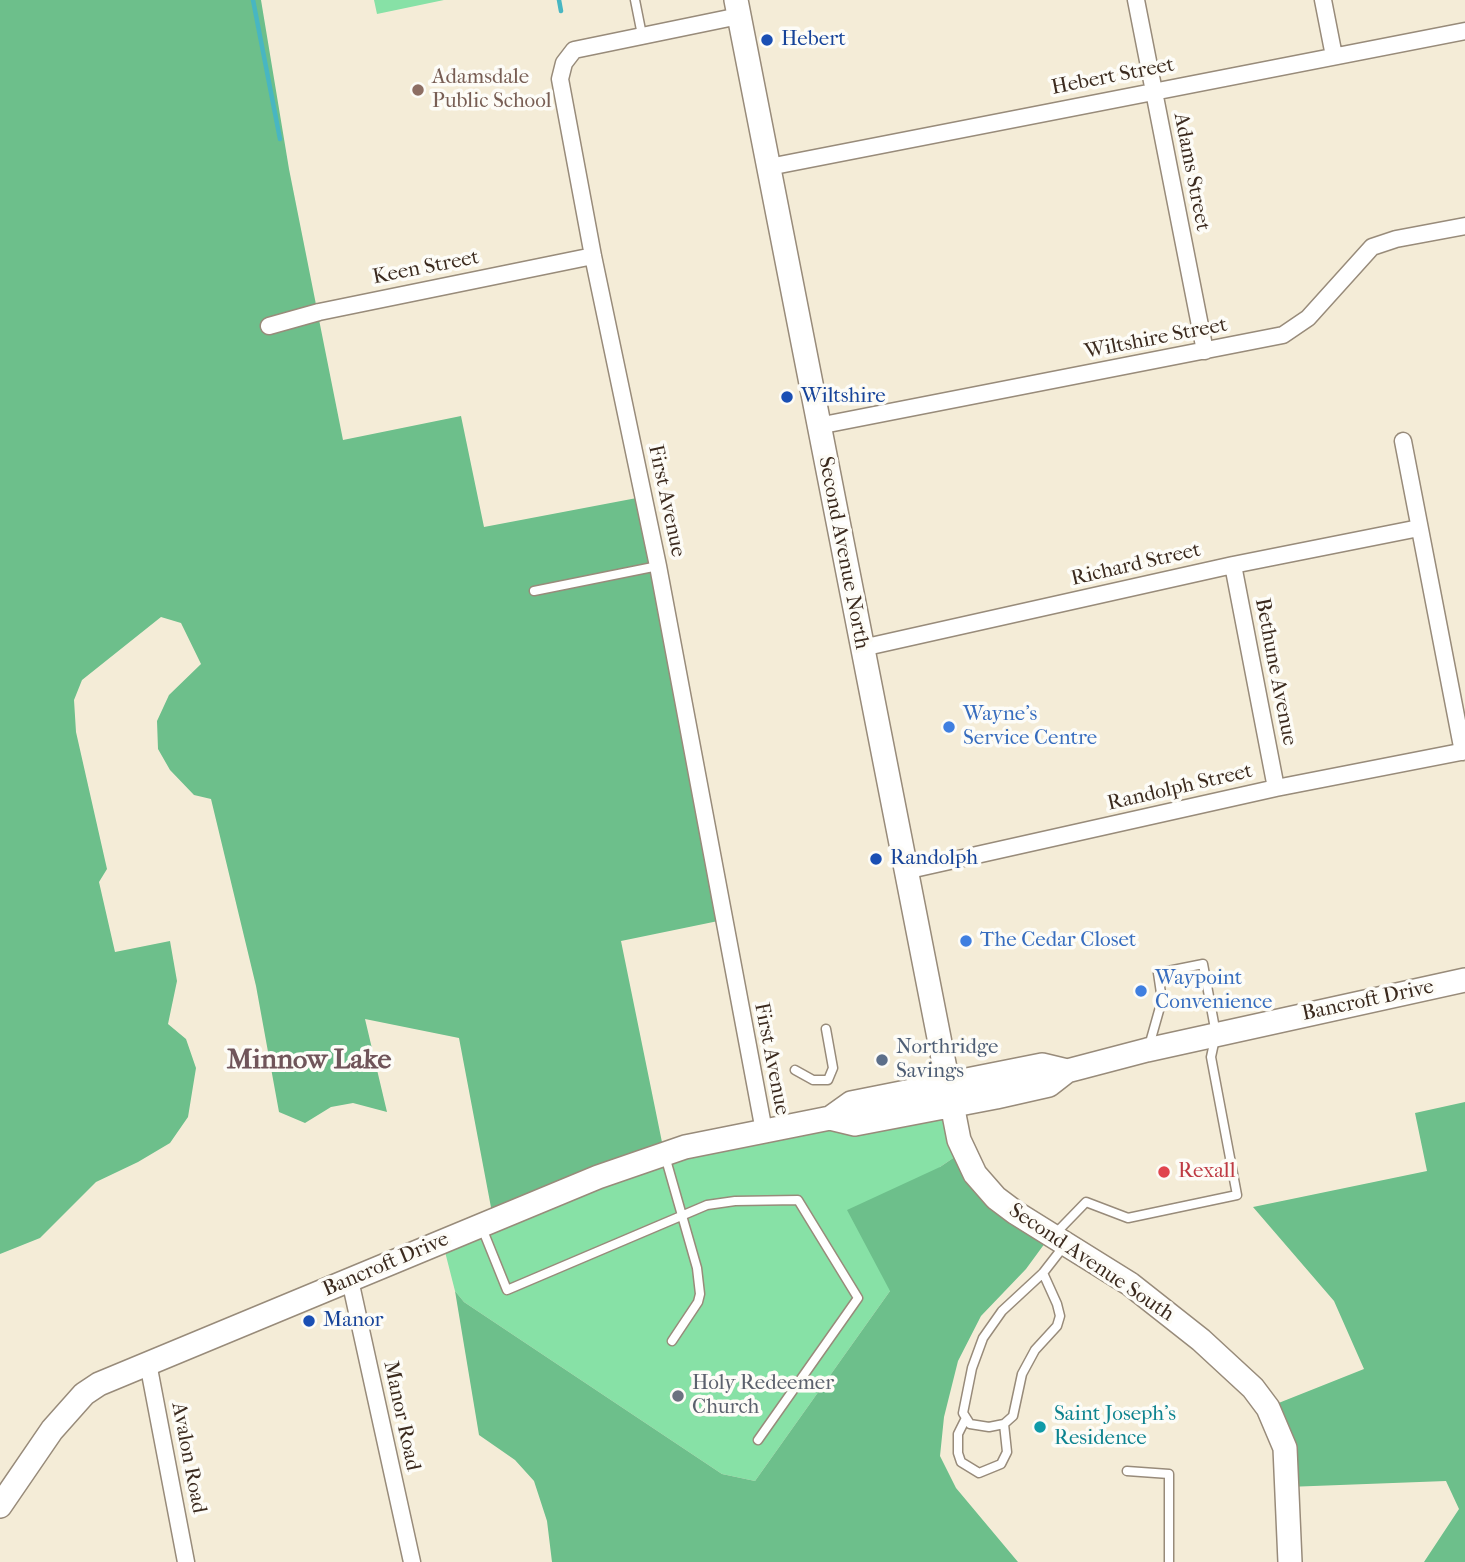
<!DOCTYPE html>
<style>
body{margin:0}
canvas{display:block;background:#f4ecd7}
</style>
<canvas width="1465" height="1562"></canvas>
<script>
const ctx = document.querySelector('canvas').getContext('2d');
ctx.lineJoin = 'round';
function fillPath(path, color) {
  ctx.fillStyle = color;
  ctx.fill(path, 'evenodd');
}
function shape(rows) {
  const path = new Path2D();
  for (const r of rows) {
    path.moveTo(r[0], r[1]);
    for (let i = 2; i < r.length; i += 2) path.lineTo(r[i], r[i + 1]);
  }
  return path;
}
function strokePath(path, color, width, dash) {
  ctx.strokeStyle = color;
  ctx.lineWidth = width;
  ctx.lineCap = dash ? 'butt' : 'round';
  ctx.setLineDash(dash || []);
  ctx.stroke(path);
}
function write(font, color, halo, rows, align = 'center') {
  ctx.font = font + ' "IM FELL French Canon",serif';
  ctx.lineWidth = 7;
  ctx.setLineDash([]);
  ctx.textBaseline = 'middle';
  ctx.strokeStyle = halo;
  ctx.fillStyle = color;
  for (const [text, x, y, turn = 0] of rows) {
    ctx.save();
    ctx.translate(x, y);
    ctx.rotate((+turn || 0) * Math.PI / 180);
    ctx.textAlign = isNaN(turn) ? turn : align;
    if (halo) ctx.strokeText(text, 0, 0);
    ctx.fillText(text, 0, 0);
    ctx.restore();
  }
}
fillPath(shape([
 [374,0,444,0,377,14],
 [951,1107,962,1152,940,1167,890,1291,755,1481,722,1474,464,1302,455,1291,442,1240,645,1157]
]), '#87e1a6');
fillPath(shape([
 [0,0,261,0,289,169,343,440,461,416,484,527,642,497,723,920,621,941,664,1152,493,1218,459,1038,365,1019,387,1112,353,1103,331,1107,305,1123,279,1112,256,986,211,799,194,795,170,770,158,749,157,721,169,695,201,664,181,623,161,617,82,680,74,700,76,732,107,869,99,882,115,952,170,941,177,981,168,1024,186,1039,196,1068,188,1117,170,1143,138,1162,96,1182,40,1238,0,1254],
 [1465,1102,1465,1562,1424,1562,1459,1509,1446,1481,1287,1487,1266,1408,1364,1369,1334,1301,1253,1207,1427,1171,1415,1113],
 [962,1152,1048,1239,1026,1269,981,1316,958,1361,944,1417,940,1456,956,1488,1018,1562,552,1562,547,1521,534,1481,515,1460,479,1435,455,1291,464,1302,722,1474,755,1481,890,1291,847,1210,940,1167]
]), '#6dbf8b');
strokePath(shape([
 [253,0,280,139],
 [559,0,561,11]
]), '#48b6c2', 4.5);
const lane = shape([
 [635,0,642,35],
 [534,591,658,566],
 [795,1070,813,1080,828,1080,833,1068,826,1029],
 [665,1156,697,1268,700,1294,698,1302,672,1341],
 [482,1228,507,1290,707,1205,735,1201,798,1200,858,1298,758,1440],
 [1055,1234,1086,1202,1128,1218,1237,1195,1211,1057,1216,1034,1203,964,1158,973,1162,1000,1149,1046],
 [1043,1273,1057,1304,1060,1316,1057,1326,1035,1350,1022,1374,1013,1416,1004,1424,989,1427,970,1424,963,1413,972,1368,983,1338,1002,1311,1043,1273,1064,1246],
 [965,1420,958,1434,958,1453,961,1462,979,1473,1001,1464,1007,1452,1004,1424],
 [1127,1471,1169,1474,1169,1562]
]);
const street = shape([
 [1136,0,1205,351],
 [1323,0,1334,56],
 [739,16,574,50,564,63,560,79,593,256,658,566,764,1131],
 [769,167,1465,31],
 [269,326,319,312,593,256],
 [818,426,1283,335,1308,318,1372,247,1396,239,1465,226],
 [1403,441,1463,752],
 [1233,565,1276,788],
 [862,648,1233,565,1419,528],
 [905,871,1276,788,1465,751],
 [350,1280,412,1562],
 [148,1363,186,1562]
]);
const secondary = shape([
 [736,0,959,1140,975,1174,996,1198,1016,1213,1130,1284,1201,1340,1253,1388,1268,1408,1285,1448,1290,1562],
 [830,1118,855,1124,996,1097,1049,1085,1067,1071,1147,1050,1465,980],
 [0,1506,52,1430,84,1394,99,1384,598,1177,685,1147,830,1118,851,1103,1042,1065,1067,1071]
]);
strokePath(lane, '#988b7a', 11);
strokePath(street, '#988b7a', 19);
strokePath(secondary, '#988b7a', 26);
strokePath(lane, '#fff', 8);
strokePath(street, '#fff', 16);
strokePath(secondary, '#fff', 23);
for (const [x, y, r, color] of [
 [767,40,7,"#1a4fb4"],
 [418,90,7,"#8d6e63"],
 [787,397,7,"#1a4fb4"],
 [949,727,7,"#3f7fe0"],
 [876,859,7,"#1a4fb4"],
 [966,941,7,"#3f7fe0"],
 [1141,991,7,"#3f7fe0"],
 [882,1060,7,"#5c6f8a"],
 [1164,1172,7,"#e0444e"],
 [309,1321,7,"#1a4fb4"],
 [678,1396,7,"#6b7280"],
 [1040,1427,7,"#0f9aa8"]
]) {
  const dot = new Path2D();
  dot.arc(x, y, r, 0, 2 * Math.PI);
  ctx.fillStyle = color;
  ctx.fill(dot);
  strokePath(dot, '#fdfcf7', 2.5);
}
write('21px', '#164399', '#fdfcf7', [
 ["Hebert",781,40],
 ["Wiltshire",801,397],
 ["Randolph",890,859],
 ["Manor",323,1321]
], 'left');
write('21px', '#3b2a1e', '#fdfcf7', [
 ["Hebert Street",1113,77,-11],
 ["Adams Street",1191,172,79],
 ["Keen Street",426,268,-11],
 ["Wiltshire Street",1156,339,-11],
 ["First Avenue",666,501,78],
 ["Second Avenue North",843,553,79],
 ["Richard Street",1136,565,-13],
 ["Bethune Avenue",1275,672,79],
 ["Randolph Street",1180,788,-13],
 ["Bancroft Drive",1368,1001,-12],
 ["First Avenue",771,1059,79],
 ["Second Avenue South",1091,1263,34],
 ["Bancroft Drive",386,1265,-23],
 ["Manor Road",401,1416,78],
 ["Avalon Road",188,1458,79]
]);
write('21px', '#785e54', '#fdfcf7', [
 ["Adamsdale",432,78],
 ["Public School",432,102]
], 'left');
write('21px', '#366cbe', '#fdfcf7', [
 ["Wayne's",963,715],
 ["Service Centre",963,739],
 ["The Cedar Closet",980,941],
 ["Waypoint",1155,979],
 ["Convenience",1155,1003]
], 'left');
write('21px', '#4e5e75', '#fdfcf7', [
 ["Northridge",896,1048],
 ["Savings",896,1072]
], 'left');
write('21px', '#be3a42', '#fdfcf7', [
 ["Rexall",1178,1172]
], 'left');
write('21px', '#5b616d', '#fdfcf7', [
 ["Holy Redeemer",692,1384],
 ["Church",692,1408]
], 'left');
write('21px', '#0d838f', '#fdfcf7', [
 ["Saint Joseph's",1054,1415],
 ["Residence",1054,1439]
], 'left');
write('bold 28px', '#70555a', '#fdfcf7', [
 ["Minnow Lake",309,1061]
]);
</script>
